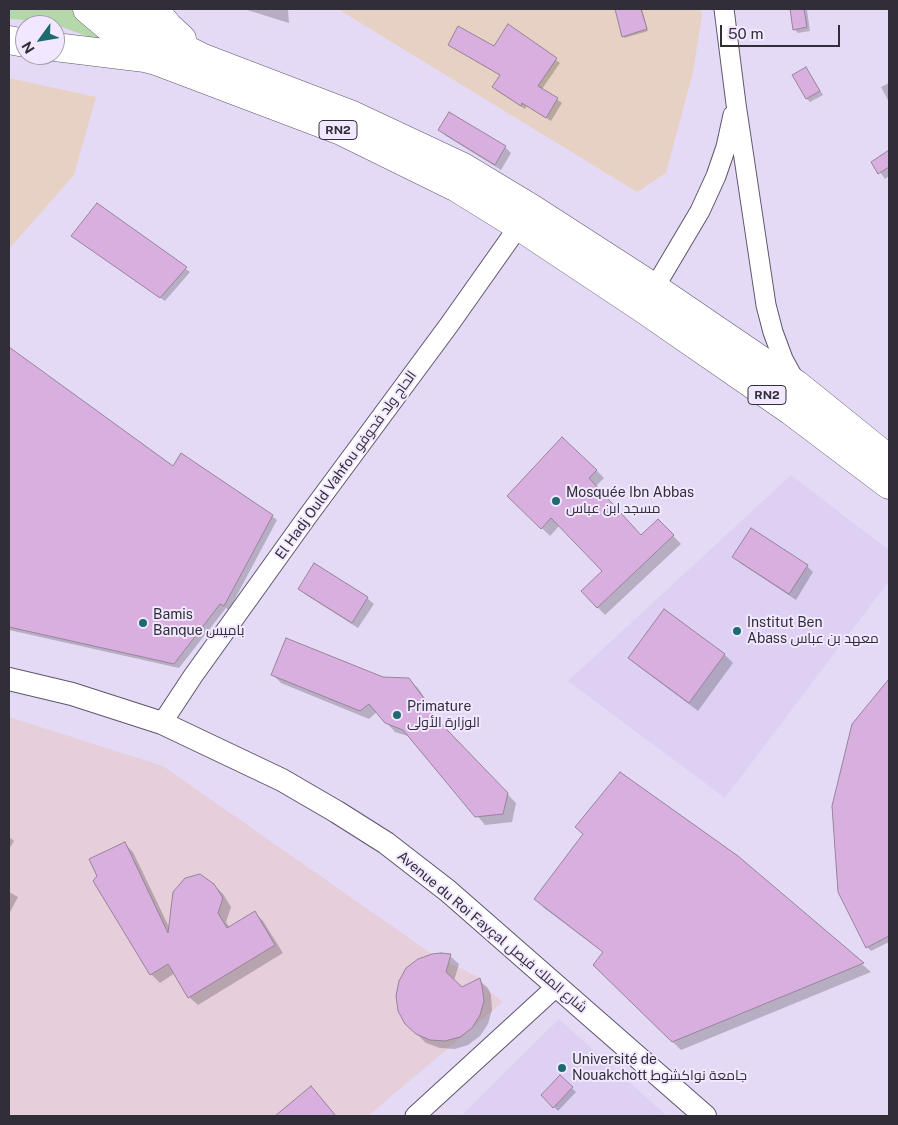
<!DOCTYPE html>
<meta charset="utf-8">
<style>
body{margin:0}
#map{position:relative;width:898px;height:1125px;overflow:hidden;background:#e5daf5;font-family:"Public Sans",sans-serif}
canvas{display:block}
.frame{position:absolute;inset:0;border:10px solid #322e38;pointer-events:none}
.north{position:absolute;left:15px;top:15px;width:50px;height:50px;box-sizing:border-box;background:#f1e8ff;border:1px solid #a59eaf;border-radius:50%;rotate:238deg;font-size:14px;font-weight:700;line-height:20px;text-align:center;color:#322e38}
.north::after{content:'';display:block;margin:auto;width:18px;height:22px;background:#1e6a70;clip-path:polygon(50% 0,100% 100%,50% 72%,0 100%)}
.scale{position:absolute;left:720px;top:25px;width:120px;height:22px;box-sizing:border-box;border:2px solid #322e38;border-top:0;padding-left:6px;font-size:15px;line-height:18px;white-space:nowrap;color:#322e38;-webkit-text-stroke:4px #f1e8ff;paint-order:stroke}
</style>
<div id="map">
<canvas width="898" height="1125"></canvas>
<div class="frame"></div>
<div class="north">N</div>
<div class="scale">50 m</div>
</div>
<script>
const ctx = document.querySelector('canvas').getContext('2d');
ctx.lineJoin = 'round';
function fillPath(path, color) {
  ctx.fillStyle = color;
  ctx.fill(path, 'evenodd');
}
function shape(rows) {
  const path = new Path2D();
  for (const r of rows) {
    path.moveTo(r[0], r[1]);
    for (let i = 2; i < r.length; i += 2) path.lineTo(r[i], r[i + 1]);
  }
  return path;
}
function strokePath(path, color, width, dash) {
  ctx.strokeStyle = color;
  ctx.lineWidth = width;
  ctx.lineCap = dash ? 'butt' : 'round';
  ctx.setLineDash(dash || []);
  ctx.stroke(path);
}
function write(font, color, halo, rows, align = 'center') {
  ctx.font = font + ' "Public Sans",Cairo,sans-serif';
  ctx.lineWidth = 4;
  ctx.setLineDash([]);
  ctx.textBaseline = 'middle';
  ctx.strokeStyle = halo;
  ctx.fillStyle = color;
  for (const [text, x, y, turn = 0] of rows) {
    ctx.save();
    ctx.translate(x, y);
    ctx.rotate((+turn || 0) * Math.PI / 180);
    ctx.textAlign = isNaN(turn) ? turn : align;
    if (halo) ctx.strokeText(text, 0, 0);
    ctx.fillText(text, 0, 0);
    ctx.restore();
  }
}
fillPath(shape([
 [9,717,163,766,432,954,480,978,483,986,503,1002,368,1116,9,1116]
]), '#e6ceda');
fillPath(shape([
 [342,9,701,9,702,15,693,72,666,173,637,192,341,11],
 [9,78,96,97,74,175,9,249]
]), '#e7d1c4');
fillPath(shape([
 [791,475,889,550,889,581,725,798,568,681],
 [559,1019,667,1116,461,1116]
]), '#ded0f3');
fillPath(shape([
 [9,9,71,9,111,45,48,22,9,19]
]), '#b4d8a9');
fillPath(shape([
 [244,9,288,9,289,23],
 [631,9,642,9,648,31,624,38,617,11],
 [791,9,807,10,810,31,798,33,794,29],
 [509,26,560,63,542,89,562,103,551,121,527,106,525,109,497,91,494,87,501,76,453,48,449,44,494,48],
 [806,68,823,95,810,102,806,98],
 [889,83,889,102,881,87],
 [440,130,505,147,511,153,501,170,446,136],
 [889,152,889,176,885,179,873,162],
 [98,205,190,272,165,301,77,240],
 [9,349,173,468,272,516,277,520,229,610,226,608,179,668,9,630],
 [596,470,604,478,596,486,641,536,658,520,681,544,605,615,582,591,604,571,560,525,550,536,509,496],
 [734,557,807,566,813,572,796,600,740,563],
 [299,589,367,598,374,604,358,628,306,595],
 [664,611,725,655,733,663,698,711,638,666,630,657],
 [273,675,409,680,418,688,433,710,434,718,516,803,512,822,485,825,411,737,395,732,377,712,369,719,281,683],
 [889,681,889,942,871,951,867,947,853,725],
 [9,837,14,841,9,849],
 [125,844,133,852,170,929,214,885,223,894,231,907,226,922,230,928,255,913,263,921,283,953,198,1005,189,997,175,973,160,983,151,974],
 [737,857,871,972,681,1050,594,965,604,953,544,908,536,899],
 [9,892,18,897,9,914],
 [450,956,459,964,454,981,462,988,479,980,488,988,491,995,492,1010,488,1024,480,1036,468,1045,455,1049,440,1048,426,1043,416,1033],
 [560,1077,576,1092,558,1111,542,1095],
 [310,1088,336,1116,277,1116]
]), '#0003');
const building = shape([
 [615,9,641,9,647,29,622,37,615,9],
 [790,9,804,9,807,27,793,30,790,9],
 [508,24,557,58,538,86,558,98,546,118,522,103,521,106,492,87,500,75,448,45,458,26,494,46,508,24],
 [806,67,820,91,806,99,792,75,806,67],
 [449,112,506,146,495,165,438,130,449,112],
 [889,150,889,167,878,174,871,162,889,150],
 [97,203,187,267,160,298,71,236,97,203],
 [9,347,173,466,181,453,273,515,224,606,220,604,174,664,9,627,9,347],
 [562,437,597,470,589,478,641,535,658,519,674,535,597,608,581,591,602,571,551,518,541,529,507,496,562,437],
 [751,528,808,565,789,594,732,557,751,528],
 [314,563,368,597,352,623,298,589,314,563],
 [664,609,725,654,689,703,628,658,664,609],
 [286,638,383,677,409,678,425,700,426,708,508,793,503,814,475,817,403,730,385,723,369,704,360,711,271,675,286,638],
 [889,679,889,936,866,948,838,892,832,806,852,724,889,679],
 [620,772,738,856,864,963,672,1042,593,965,603,952,534,899,583,834,575,827,620,772],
 [125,842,168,933,173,892,185,878,200,874,214,884,223,898,218,913,227,928,255,911,275,945,188,998,168,964,150,975,93,881,97,876,89,859,125,842],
 [441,953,451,954,446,972,462,987,480,978,482,986,484,1001,480,1015,472,1028,460,1037,445,1041,430,1040,416,1034,405,1024,398,1011,396,996,399,981,406,968,418,959,432,954,441,953],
 [560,1075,573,1087,553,1108,541,1095,560,1075],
 [311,1086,336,1116,275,1116,311,1086]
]);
fillPath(building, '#d8afde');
strokePath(building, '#97849a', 1);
const minor = shape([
 [724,9,736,104,766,305,773,332,783,359,795,381],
 [649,297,700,211,716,176,726,147,733,115],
 [162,723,193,676,307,517,449,325,526,216],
 [415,1116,557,986]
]);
const tertiary = shape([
 [9,679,72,694,162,723,282,780,337,812,386,843,448,891,705,1116]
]);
const trunk = shape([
 [87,9,145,58],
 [120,9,148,30,201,57,350,114,463,167,531,208,655,288,796,384,889,459],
 [154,9,168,26,182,39],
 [9,40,25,43],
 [55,47,145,58,156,61,341,131,457,188,520,227,642,308,791,411,889,485]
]);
strokePath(minor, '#5e556c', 21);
strokePath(tertiary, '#5e556c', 24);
strokePath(trunk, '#5e556c', 29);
strokePath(minor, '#fff', 19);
strokePath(tertiary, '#fff', 22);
strokePath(trunk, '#fff', 28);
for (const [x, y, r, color] of [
 [556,501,5,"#1e6a70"],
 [143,623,5,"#1e6a70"],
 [737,631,5,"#1e6a70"],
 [397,715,5,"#1e6a70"],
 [562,1068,5,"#1e6a70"]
]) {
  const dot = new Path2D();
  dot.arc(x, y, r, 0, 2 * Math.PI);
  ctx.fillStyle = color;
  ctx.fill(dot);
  strokePath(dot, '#f1e8ff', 2);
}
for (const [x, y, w] of [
 [338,130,38],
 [767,395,38]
]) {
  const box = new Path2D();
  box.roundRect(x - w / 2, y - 9.5, w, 19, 4);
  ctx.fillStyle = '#f1e8ff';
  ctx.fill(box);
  strokePath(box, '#322e38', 1);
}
write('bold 12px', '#322e38', null, [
 ["RN2",338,130],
 ["RN2",767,395]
]);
write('14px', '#322e38', '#f1e8ff', [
 ["El Hadj Ould Vahfou الحاج ولد فحوفو",346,465,-54],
 ["Avenue du Roi Fayçal شارع الملك فيصل",492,932,40]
]);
write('14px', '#322e38', '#f1e8ff', [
 ["Mosquée Ibn Abbas",566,493],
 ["مسجد ابن عباس",566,509],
 ["Bamis",153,615],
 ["Banque باميس",153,631],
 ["Institut Ben",747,623],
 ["Abass معهد بن عباس",747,639],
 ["Primature",407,707],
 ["الوزارة الأولى",407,723],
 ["Université de",572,1060],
 ["Nouakchott جامعة نواكشوط",572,1076]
], 'left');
</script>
